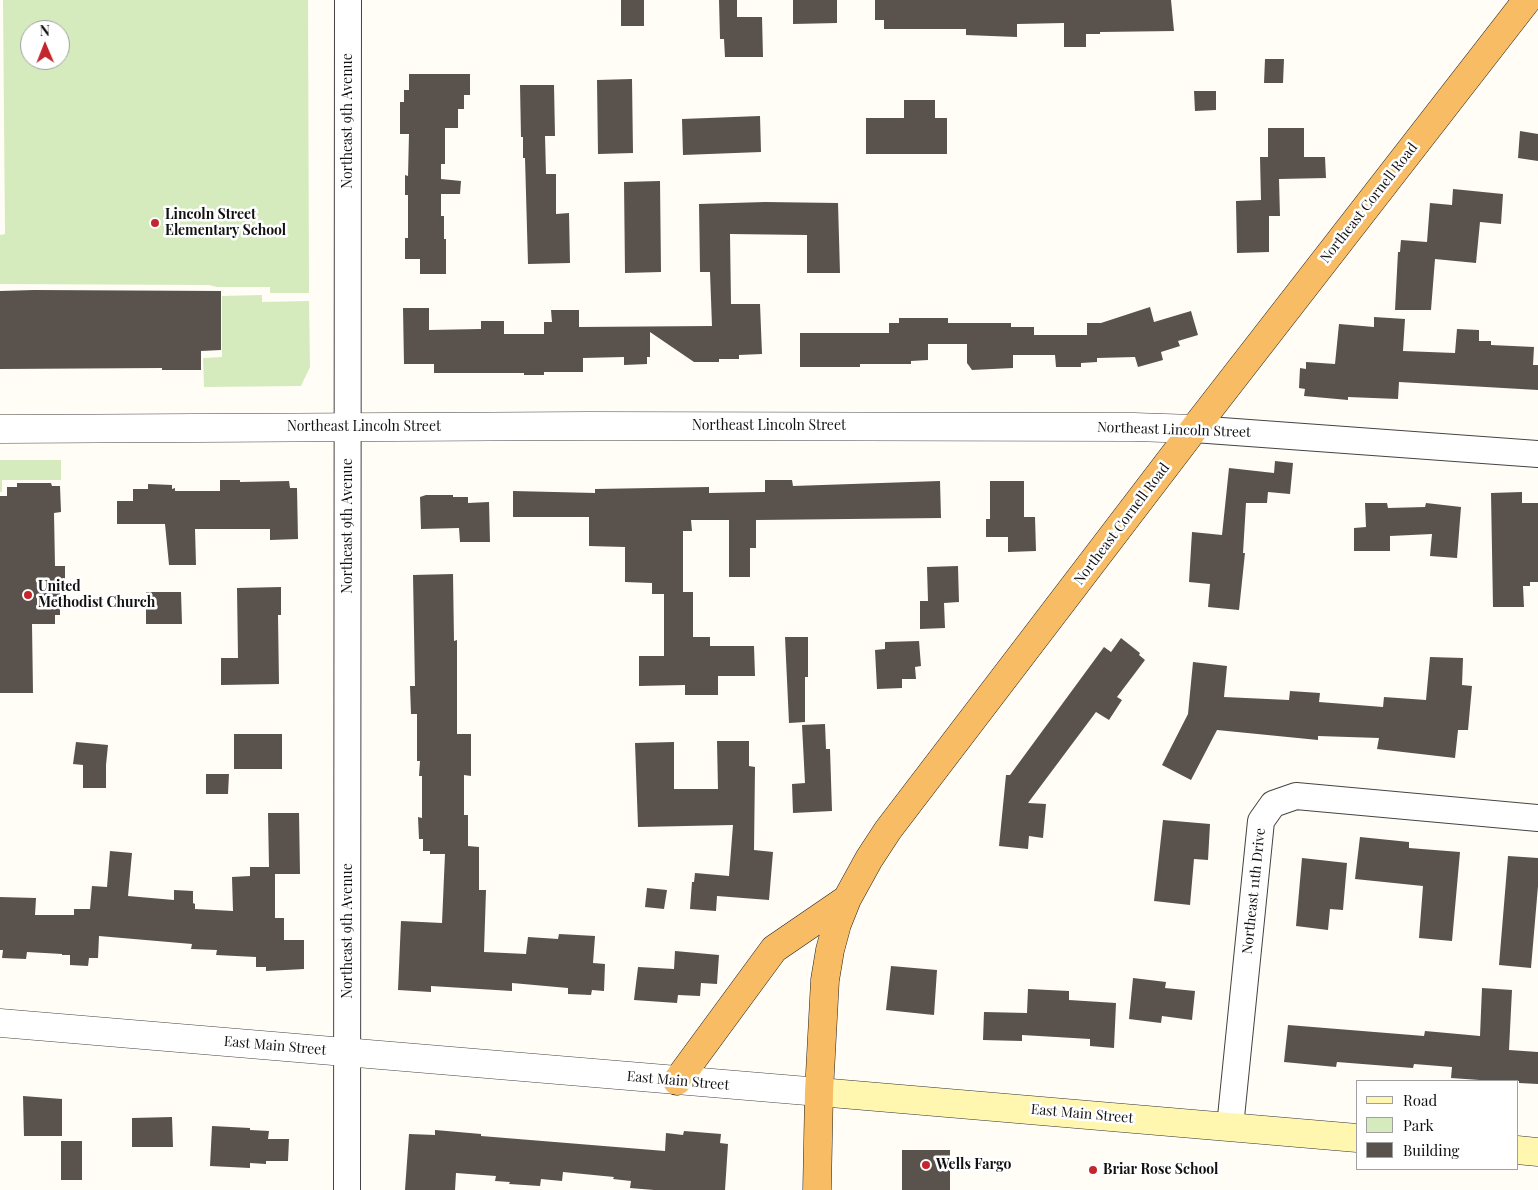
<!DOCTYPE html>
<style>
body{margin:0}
#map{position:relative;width:1538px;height:1190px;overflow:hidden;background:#fffdf5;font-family:"Playfair Display",serif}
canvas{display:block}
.legend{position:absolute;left:1356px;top:1080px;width:162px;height:90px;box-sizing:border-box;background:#fff;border:1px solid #a0a0a0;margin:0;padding:6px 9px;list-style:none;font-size:15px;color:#111}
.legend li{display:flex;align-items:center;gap:10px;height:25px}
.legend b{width:25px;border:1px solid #a0a0a0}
.north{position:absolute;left:20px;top:20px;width:50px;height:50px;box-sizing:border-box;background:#fff;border:1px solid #a0a0a0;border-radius:50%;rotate:359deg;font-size:14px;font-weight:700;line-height:20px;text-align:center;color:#111}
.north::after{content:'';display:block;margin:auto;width:18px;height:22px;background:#c4262e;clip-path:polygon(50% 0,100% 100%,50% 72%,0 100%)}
</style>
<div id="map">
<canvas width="1538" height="1190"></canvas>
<ul class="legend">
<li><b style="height:6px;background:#fff6b0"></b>Road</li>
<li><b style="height:14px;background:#d5ebbd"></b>Park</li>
<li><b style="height:14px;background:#5a524d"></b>Building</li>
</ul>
<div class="north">N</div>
</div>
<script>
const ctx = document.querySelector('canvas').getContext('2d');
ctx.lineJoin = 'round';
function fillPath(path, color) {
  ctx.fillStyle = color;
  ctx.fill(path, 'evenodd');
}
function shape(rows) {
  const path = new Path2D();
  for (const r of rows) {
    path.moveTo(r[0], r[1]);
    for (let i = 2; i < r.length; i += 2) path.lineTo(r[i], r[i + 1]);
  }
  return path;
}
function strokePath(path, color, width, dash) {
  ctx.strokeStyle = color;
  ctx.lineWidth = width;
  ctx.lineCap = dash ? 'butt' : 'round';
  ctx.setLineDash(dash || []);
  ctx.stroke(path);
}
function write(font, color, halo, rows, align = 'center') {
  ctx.font = font + ' "Playfair Display",serif';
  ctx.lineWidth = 5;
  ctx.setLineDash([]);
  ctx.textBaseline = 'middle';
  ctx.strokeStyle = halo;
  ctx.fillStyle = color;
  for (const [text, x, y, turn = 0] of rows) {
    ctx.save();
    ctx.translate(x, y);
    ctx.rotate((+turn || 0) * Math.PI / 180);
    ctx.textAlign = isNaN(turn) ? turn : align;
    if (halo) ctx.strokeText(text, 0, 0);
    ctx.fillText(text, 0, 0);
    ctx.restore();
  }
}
fillPath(shape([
 [3,0,308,0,309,293,270,293,270,287,217,287,209,285,0,284,0,235,5,234],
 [30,30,60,30,60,60,30,60],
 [262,295,262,302,309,301,310,367,301,386,204,387,203,358,222,357,222,296],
 [0,460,61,460,61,480,2,480,2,492,0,492]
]), '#d5ebbd');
fillPath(shape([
 [621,0,644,0,644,26,621,26],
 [719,0,737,0,737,17,762,17,763,57,725,57,724,39,720,39],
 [793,0,837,0,837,23,793,24],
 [875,0,1171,0,1174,31,1100,32,1100,34,1086,34,1086,47,1064,47,1064,23,1017,24,1017,37,966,35,966,29,884,29,884,20,875,20],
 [1265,59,1284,59,1283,83,1264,83],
 [409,74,470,74,470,95,464,95,464,109,458,109,458,128,445,128,445,164,441,164,441,179,461,181,460,194,441,194,441,216,444,216,444,239,446,239,446,274,420,274,420,259,405,259,405,238,408,238,408,195,405,195,405,175,408,176,409,134,400,134,400,102,404,102,404,90,409,90],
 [632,79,633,153,598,154,597,80],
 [520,85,554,85,555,136,545,136,546,174,556,174,556,214,569,213,570,263,528,264,525,158,523,158,523,137,521,137],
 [1194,91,1216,91,1216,110,1195,111],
 [904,100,935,100,935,118,947,118,947,154,866,154,866,118,904,118],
 [760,116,761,152,683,155,682,119],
 [1268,128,1304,128,1304,157,1325,157,1326,178,1279,179,1280,216,1269,216,1269,252,1237,253,1236,201,1261,200,1260,157,1268,157],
 [1520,131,1538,134,1538,161,1518,158],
 [660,181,661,272,625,273,624,182],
 [1453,189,1503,194,1501,224,1480,222,1476,263,1435,259,1431,310,1395,310,1398,252,1400,252,1401,240,1427,242,1430,203,1452,205],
 [765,202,838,203,840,273,807,273,807,235,730,234,731,304,760,304,762,354,739,355,739,359,719,359,719,362,694,362,650,332,650,357,647,357,647,364,624,365,624,357,583,358,583,372,544,372,544,375,524,375,524,373,434,373,434,364,404,364,403,308,429,308,429,330,481,329,481,321,504,321,504,334,544,334,544,322,552,322,551,310,579,310,579,327,712,326,710,272,700,272,699,204],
 [34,290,221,291,221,350,201,351,201,370,162,370,162,368,0,369,0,291],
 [1150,307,1154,322,1191,311,1198,335,1178,341,1180,346,1161,352,1163,360,1138,367,1135,357,1097,358,1097,362,1081,363,1081,367,1056,367,1055,355,1013,355,1013,368,972,370,967,363,967,344,928,344,928,360,911,361,911,364,860,364,860,367,800,367,800,333,889,333,889,323,899,323,899,318,948,318,948,323,1011,323,1011,327,1034,327,1034,335,1087,335,1087,323,1101,323],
 [1374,317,1405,319,1403,351,1455,353,1457,329,1479,330,1479,341,1491,341,1491,345,1534,347,1533,365,1538,365,1538,390,1399,382,1398,399,1348,397,1348,400,1304,396,1305,389,1299,388,1300,368,1306,369,1306,362,1335,364,1339,324,1374,327],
 [1275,461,1293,463,1290,494,1268,492,1267,503,1246,503,1243,553,1245,553,1239,610,1208,607,1210,584,1189,582,1192,532,1222,535,1229,468,1274,473],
 [220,480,240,480,240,482,289,481,290,488,297,488,298,539,270,540,270,529,195,529,196,565,169,565,165,524,117,524,117,501,133,501,133,489,148,489,148,484,172,485,172,489,175,488,175,491,220,491],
 [765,480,792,480,793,486,940,481,941,518,756,520,756,548,750,548,750,577,729,577,729,520,691,520,692,531,683,531,683,592,693,592,693,637,710,637,710,646,754,646,755,676,718,676,718,695,685,695,685,685,639,686,639,656,664,656,664,594,652,594,652,583,625,582,625,547,589,546,589,517,513,517,513,491,595,493,595,489,709,487,709,493,765,492],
 [990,481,1024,481,1024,517,1035,517,1036,551,1008,552,1008,537,986,537,986,519,990,519],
 [17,483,51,483,52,486,60,486,61,512,54,513,55,566,65,566,65,586,60,587,60,615,55,615,55,624,32,624,33,693,0,693,0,496,7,496,7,487,17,487],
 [1522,492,1522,503,1538,503,1538,582,1530,582,1530,586,1523,586,1524,607,1493,607,1491,493],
 [426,495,453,495,453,497,468,497,468,503,489,502,490,542,460,542,459,528,421,529,420,497],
 [1365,503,1387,503,1388,508,1425,507,1426,503,1461,507,1457,558,1430,556,1432,534,1390,536,1390,551,1354,551,1354,528,1366,527],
 [958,566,959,602,944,603,945,628,920,629,920,601,928,601,927,567],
 [453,574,454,641,457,640,457,734,471,734,471,776,464,775,464,815,468,815,468,846,479,847,479,890,486,890,484,952,526,954,528,937,558,939,559,934,595,936,593,963,605,964,604,991,592,990,591,995,568,994,568,988,512,983,512,991,431,986,431,992,398,990,401,921,442,923,445,854,430,854,430,851,423,851,423,839,419,839,418,817,422,818,422,776,419,776,420,761,417,761,417,714,411,714,410,686,415,686,413,575],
 [281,587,281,615,278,615,279,684,221,685,221,658,238,658,237,588],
 [146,592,181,592,182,624,146,624],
 [785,637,808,637,808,677,805,677,805,722,789,723],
 [1121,638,1140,653,1139,655,1145,660,1117,697,1122,700,1109,720,1096,712,1028,803,1046,804,1043,838,1029,836,1028,849,999,846,1006,775,1010,775,1104,647,1111,652],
 [919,641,921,666,915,667,916,679,902,679,902,688,877,689,875,650,885,649,885,642],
 [1430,657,1463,658,1462,685,1472,686,1468,730,1458,730,1455,758,1377,749,1379,738,1318,736,1318,740,1217,730,1191,780,1162,765,1188,714,1193,662,1227,666,1224,697,1289,700,1290,691,1320,693,1319,702,1383,707,1384,697,1426,700],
 [825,724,826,749,830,749,832,811,793,813,792,784,805,783,802,725],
 [234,734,282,734,282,769,234,769],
 [717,741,749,741,749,766,755,767,754,850,773,852,769,900,717,896,716,911,690,909,692,882,694,882,695,873,729,876,733,825,638,827,635,743,674,742,674,789,718,789],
 [76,742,108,745,106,765,106,788,83,788,83,765,73,764],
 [206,774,229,774,228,794,206,794],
 [268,813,299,813,300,874,275,874,275,918,284,918,284,940,304,940,304,969,266,971,266,967,256,967,256,957,216,955,217,950,191,949,192,944,99,936,98,958,89,958,88,966,70,965,70,955,62,955,62,954,27,952,26,959,2,958,3,950,0,950,0,897,36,898,35,915,74,915,74,909,90,909,92,886,107,887,110,851,132,853,128,896,174,900,174,890,193,891,193,903,195,904,195,909,233,911,232,877,250,876,250,867,269,867],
 [1163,820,1210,824,1208,860,1194,859,1190,905,1154,901],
 [1360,837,1409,842,1409,848,1460,852,1452,941,1419,938,1423,886,1355,879],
 [1508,856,1538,858,1538,886,1531,968,1499,965],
 [1302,858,1347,863,1343,910,1330,909,1328,930,1296,926],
 [647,888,667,890,664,909,645,907],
 [675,951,719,955,717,984,701,983,700,996,678,995,677,1003,634,1000,638,967,674,969],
 [891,966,937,970,934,1015,886,1010],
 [1133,978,1166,982,1165,988,1195,991,1192,1020,1162,1016,1161,1023,1129,1019],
 [1482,988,1512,990,1509,1050,1538,1052,1538,1084,1519,1083,1519,1081,1494,1081,1451,1078,1452,1067,1414,1064,1413,1068,1337,1062,1336,1067,1284,1062,1288,1025,1424,1036,1425,1031,1480,1036],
 [1028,989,1069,991,1069,1000,1116,1003,1114,1048,1090,1046,1090,1039,1022,1035,1022,1041,983,1040,984,1012,1027,1013],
 [23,1096,62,1099,62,1136,24,1136],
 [172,1117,173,1147,132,1147,132,1118],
 [212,1126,250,1128,250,1130,269,1131,268,1139,289,1139,288,1161,266,1161,266,1164,250,1163,250,1168,210,1166],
 [435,1130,481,1134,481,1136,665,1151,666,1133,683,1135,684,1131,721,1134,720,1143,728,1144,725,1190,654,1190,630,1188,631,1181,613,1179,614,1177,563,1172,562,1181,541,1179,540,1186,509,1184,510,1182,495,1181,496,1176,456,1173,455,1190,405,1190,409,1134,435,1135],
 [61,1141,82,1141,82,1180,61,1180],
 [902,1150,950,1150,950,1190,902,1190]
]), '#5a524d');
const minor = shape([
 [1194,429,1538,454],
 [1230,1127,1261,821,1273,804,1296,796,1538,818],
 [347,1190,348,0]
]);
const tertiary = shape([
 [0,429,589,426,1134,427,1194,429],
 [0,1023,819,1092]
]);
const secondary = shape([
 [819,1092,1357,1138],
 [1517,1150,1538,1152]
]);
const trunk = shape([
 [677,1081,774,949,847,899],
 [817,1190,819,1092,825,980,830,950,837,924,847,899,869,859,888,830,1194,429,1527,0]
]);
strokePath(minor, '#444', 28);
strokePath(tertiary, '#444', 29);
strokePath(secondary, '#333', 29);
strokePath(trunk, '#222', 29);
strokePath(minor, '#fff', 26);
strokePath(tertiary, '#fff', 28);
strokePath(secondary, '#fff6b0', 28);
strokePath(trunk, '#f7bc64', 28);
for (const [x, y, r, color] of [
 [155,223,5,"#c4262e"],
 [28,595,5,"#c4262e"],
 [926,1165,5,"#c4262e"],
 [1093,1170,5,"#c4262e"]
]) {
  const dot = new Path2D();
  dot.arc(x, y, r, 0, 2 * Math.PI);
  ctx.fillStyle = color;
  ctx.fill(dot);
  strokePath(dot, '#fff', 2);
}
write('14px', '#111', '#fff', [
 ["Northeast 9th Avenue",348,121,-90],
 ["Northeast Cornell Road",1369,203,-52],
 ["Northeast Lincoln Street",769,426],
 ["Northeast Lincoln Street",364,427],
 ["Northeast Lincoln Street",1174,430,2],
 ["Northeast Cornell Road",1122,524,-53],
 ["Northeast 9th Avenue",348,526,-90],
 ["Northeast 11th Drive",1254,891,-84],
 ["Northeast 9th Avenue",348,931,-90],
 ["East Main Street",275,1046,5],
 ["East Main Street",678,1081,5],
 ["East Main Street",1082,1114,5]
]);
write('bold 14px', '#111', '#fff', [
 ["Lincoln Street",165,215],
 ["Elementary School",165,231],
 ["United",38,587],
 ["Methodist Church",38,603],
 ["Wells Fargo",936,1165],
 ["Briar Rose School",1103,1170]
], 'left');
</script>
